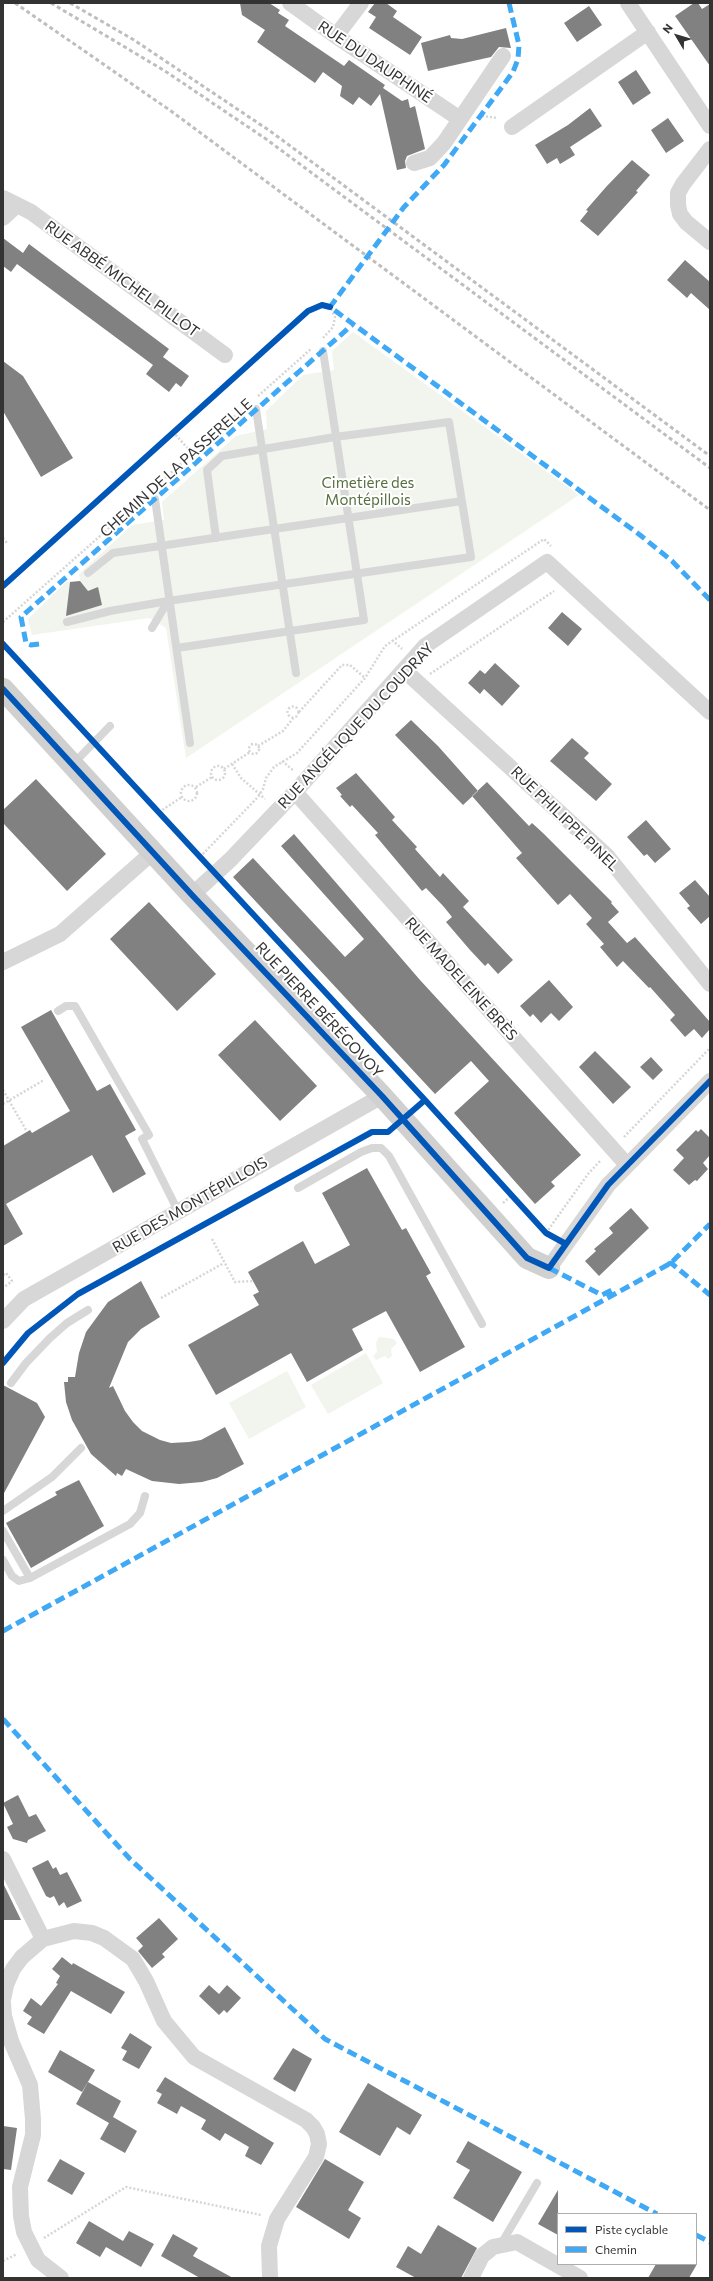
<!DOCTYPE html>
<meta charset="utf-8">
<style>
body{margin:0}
#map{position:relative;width:713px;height:2281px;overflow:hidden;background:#fff;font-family:Commissioner,sans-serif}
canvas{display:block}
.frame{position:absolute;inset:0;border:4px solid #333;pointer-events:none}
.legend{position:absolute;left:557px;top:2213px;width:140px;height:52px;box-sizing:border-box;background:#fff;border:1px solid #adadad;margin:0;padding:5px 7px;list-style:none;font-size:12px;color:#333}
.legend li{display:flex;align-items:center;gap:8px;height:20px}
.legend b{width:20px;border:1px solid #adadad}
.north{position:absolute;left:657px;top:16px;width:40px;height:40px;-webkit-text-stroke:3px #fff;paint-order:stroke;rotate:308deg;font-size:11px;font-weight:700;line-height:16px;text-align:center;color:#333}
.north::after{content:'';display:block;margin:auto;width:14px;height:18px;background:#333;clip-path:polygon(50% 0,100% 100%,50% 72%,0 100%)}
</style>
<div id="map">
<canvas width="713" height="2281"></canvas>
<div class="frame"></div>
<ul class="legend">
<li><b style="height:5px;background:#0057b8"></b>Piste cyclable</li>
<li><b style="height:5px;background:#3fa9f5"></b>Chemin</li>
</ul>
<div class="north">N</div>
</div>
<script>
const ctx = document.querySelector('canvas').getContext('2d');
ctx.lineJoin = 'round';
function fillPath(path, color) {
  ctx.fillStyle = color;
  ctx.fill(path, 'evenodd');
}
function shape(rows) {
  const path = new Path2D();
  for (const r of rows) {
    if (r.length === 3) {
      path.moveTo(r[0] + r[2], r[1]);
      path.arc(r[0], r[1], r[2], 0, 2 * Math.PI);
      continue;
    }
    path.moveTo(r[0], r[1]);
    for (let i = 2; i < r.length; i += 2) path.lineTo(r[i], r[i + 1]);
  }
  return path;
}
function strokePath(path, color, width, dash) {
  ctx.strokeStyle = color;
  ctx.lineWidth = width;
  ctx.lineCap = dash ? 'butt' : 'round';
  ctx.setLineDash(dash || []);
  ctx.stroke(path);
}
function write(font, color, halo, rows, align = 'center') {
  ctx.font = font + ' Commissioner,sans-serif';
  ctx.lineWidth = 4;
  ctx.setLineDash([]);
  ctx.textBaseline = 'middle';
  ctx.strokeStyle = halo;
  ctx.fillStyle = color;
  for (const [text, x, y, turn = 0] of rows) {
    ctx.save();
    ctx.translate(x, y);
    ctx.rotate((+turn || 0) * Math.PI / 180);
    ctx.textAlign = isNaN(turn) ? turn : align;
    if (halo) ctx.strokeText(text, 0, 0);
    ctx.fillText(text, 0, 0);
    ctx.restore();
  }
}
fillPath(shape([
 [353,332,579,495,186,758,166,628,149,618,32,635,28,619,66,582,80,581,79,574,132,525,164,520,162,502,236,436,267,429,266,411,303,375,334,370,332,351],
 [379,1337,394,1339,397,1343,391,1349,392,1356,388,1359,385,1356,376,1360,373,1356,377,1352,376,1343],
 [366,1353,383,1383,328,1414,311,1385],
 [287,1371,306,1407,249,1439,229,1403]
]), '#f1f5ed');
fillPath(shape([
 [240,3,269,3,280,10,278,13,289,20,285,26,344,66,349,60,385,85,383,88,402,101,408,99,410,108,415,106,425,149,407,156,405,161,406,168,397,170,380,94,371,106,359,97,353,105,340,96,342,86,323,72,315,83,257,42,265,30,242,15],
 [375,3,386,3,397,11,393,17,422,37,410,55,369,28,376,17,368,12],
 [694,3,698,3,702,9,710,4,710,66,675,16],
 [589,6,602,25,577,42,564,23],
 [506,28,511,48,499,47,491,57,428,71,421,43,450,35,451,38,462,39],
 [636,70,651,93,633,105,618,82],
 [590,108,602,126,570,147,575,155,560,164,557,158,547,164,535,145,568,125],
 [668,118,684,141,666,153,651,130],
 [632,160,650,175,636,191,638,192,598,236,580,221,588,211,586,210,606,187],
 [3,238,23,253,29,244,169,349,163,357,189,376,181,387,176,383,169,392,146,374,153,365,17,264,11,272,3,266],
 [685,260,710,282,710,310,691,293,687,298,667,280],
 [3,361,23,376,73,458,41,477,3,411],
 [80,581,88,591,98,587,102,605,66,616,70,582],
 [562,612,582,629,568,646,548,628],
 [495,663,520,686,502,706,484,689,480,694,468,683,480,670,485,674],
 [411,720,438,746,478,791,463,805,395,735],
 [572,738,589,753,584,758,612,784,596,801,550,761],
 [356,773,395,817,392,820,417,847,415,849,440,877,443,873,469,901,463,907,513,960,498,974,488,963,485,966,470,950,446,922,452,917,444,907,426,888,422,891,375,835,378,833,352,805,350,807,340,796,342,795,336,788],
 [36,779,106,854,67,891,3,823,3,810],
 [487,782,529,826,532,823,543,833,612,902,611,903,619,912,608,922,627,943,635,937,710,1022,710,1029,702,1038,694,1029,685,1037,670,1020,675,1015,650,987,649,988,623,961,617,967,600,947,604,944,586,924,592,918,570,894,558,905,516,858,522,853,472,796],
 [646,820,671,849,655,863,647,854,644,856,627,837],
 [294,834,420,980,581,1155,551,1182,555,1186,535,1204,454,1113,489,1081,471,1061,435,1094,233,877,253,858,345,957,364,939,281,846],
 [695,880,710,897,710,916,701,924,687,908,690,906,679,893],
 [149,902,216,974,177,1011,110,939],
 [549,980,573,1007,559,1021,551,1013,541,1023,533,1014,530,1017,520,1006],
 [51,1010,97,1091,110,1084,136,1130,125,1136,146,1174,113,1193,92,1155,6,1204,23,1234,3,1246,3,1146,30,1130,32,1133,70,1111,21,1027],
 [255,1020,317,1086,280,1121,218,1055],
 [595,1051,631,1087,613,1104,579,1067],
 [651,1057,663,1070,653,1080,640,1067],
 [701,1129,710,1138,710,1155,703,1163,708,1169,697,1181,695,1180,689,1185,673,1170,684,1158,676,1150,696,1130,698,1132],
 [367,1168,402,1230,406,1228,431,1273,426,1276,465,1347,420,1372,386,1311,352,1329,363,1350,307,1382,291,1353,216,1395,188,1345,259,1305,253,1295,259,1292,248,1272,303,1241,315,1264,350,1245,322,1193],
 [631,1208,649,1228,599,1276,585,1261,596,1251,594,1249,613,1233,609,1228],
 [141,1281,160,1317,141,1329,128,1342,109,1388,113,1386,125,1411,133,1422,142,1431,160,1440,171,1443,189,1442,201,1440,225,1427,244,1464,217,1478,202,1482,179,1484,152,1481,126,1469,122,1476,117,1473,116,1476,91,1454,72,1420,66,1402,64,1382,68,1382,68,1377,75,1377,79,1353,86,1332,108,1302],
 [3,1385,37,1403,45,1417,3,1495],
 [79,1480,104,1526,31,1568,6,1523,57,1495,55,1492],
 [18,1795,29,1817,36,1814,46,1831,28,1840,27,1843,13,1839,7,1827,13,1824,3,1803],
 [48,1860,53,1869,56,1867,60,1875,67,1872,82,1901,67,1908,64,1902,59,1906,54,1896,50,1898,46,1896,32,1868],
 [3,1883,21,1920,3,1920],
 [159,1918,178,1939,162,1954,165,1957,152,1968,138,1951,143,1946,136,1938],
 [62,1957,72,1965,73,1963,125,1992,111,2014,71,1991,44,2034,27,2024,32,2017,23,2011,31,1998,41,2006,58,1984,56,1983,60,1976,52,1969],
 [209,1985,219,1994,227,1985,241,1998,227,2013,224,2010,219,2015,199,1996],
 [130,2033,152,2047,139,2069,122,2060,127,2051,121,2048],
 [293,2048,312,2059,295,2092,273,2079],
 [60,2050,95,2070,82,2092,48,2072],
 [165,2077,274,2143,261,2165,245,2156,249,2147,225,2133,220,2141,201,2129,206,2120,181,2106,177,2114,157,2103,162,2094,156,2091],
 [88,2082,121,2101,113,2117,137,2131,125,2153,100,2139,109,2123,76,2104],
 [368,2083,422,2115,410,2135,397,2127,380,2156,339,2132],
 [3,2126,17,2128,11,2170,3,2169],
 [468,2141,522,2172,493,2222,453,2198,470,2170,456,2162],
 [60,2159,85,2173,72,2195,47,2181],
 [325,2159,364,2182,348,2210,361,2218,349,2239,296,2207],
 [558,2190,558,2235,538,2224],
 [89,2221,123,2241,129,2231,154,2244,141,2267,106,2247,100,2257,76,2243],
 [438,2225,477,2248,461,2278,416,2278,396,2267,408,2246,421,2254],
 [173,2234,198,2248,193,2256,233,2278,200,2278,161,2256],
 [656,2264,697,2264,689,2278,648,2278]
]), '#818181');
strokePath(shape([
 [482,116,498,118],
 [323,338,333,327,335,317,330,307],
 [258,396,311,349],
 [173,432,193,454],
 [156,486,243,409],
 [3,538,7,543],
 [3,622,143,498],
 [392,640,402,649],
 [430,674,554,591],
 [293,712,5.5],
 [299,712,342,665,350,665,365,678],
 [254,749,5],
 [258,746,283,731,294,717],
 [282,761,294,771],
 [232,764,241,778,265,799],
 [218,773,7],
 [224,769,250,752],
 [189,793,8],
 [196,787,212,777],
 [159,812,182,797],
 [200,857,258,797,263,789,266,778,274,767,297,753,365,678,385,646,544,539,551,546],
 [3,1090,26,1130],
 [3,1104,44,1080],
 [624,1137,710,1048],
 [503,1203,512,1195],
 [546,1233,588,1174,601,1160],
 [212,1239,235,1282,253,1281],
 [3,1275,6,1273,12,1281,3,1288],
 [161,1298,224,1263],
 [44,2238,126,2187,261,2215],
 [3,2261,17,2254]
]), '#d6d6d6', 2.5, [2, 2]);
strokePath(shape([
 [256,409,296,673],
 [155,499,190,743],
 [88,573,113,553,462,501],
 [67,622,110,611,168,601,471,557,449,422,335,437,222,456,207,470,216,538],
 [152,628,168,601],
 [177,648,364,620,323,351],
 [73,764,110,726],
 [58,1011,66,1006,75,1006,149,1135,142,1139,178,1211],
 [298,1188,361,1152,372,1148,381,1148,389,1156,482,1324],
 [11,1383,26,1363,50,1338,67,1323,88,1310],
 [3,1511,52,1477,81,1448],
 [3,1531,30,1578],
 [3,1560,12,1576,19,1581,30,1578,130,1524,140,1513,145,1496],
 [501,2244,537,2183]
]), '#d7d7d7', 8);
strokePath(shape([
 [290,3,336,36,460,119],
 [628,3,710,126],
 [336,36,361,3],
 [512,127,648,32],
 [710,149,683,184,678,193,678,205,680,214,686,222,710,242],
 [414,163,430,158,444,143,503,56],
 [3,198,31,212,225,355],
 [3,218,17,205],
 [404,670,607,856,710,984],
 [295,792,627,1165],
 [192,895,230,860,295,792,425,646,547,562,710,712],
 [3,962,60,934,153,852],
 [549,1268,608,1185,710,1081],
 [3,1321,24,1299,382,1096],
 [3,1859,43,1939],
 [3,2000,6,1985,13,1969,22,1957,43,1939,74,1931,92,1933,104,1938,133,1959,146,1981,164,2021,194,2057,306,2120,313,2127,317,2134,319,2144,316,2157,277,2219,269,2246,270,2278],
 [3,2003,4,2016,11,2041,30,2085,33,2119,33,2135,20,2187,21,2216,24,2232,38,2260,61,2278],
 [471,2278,482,2256,493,2247,517,2242,580,2278]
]), '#d7d7d7', 16);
strokePath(shape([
 [3,689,192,895,382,1096,527,1258,549,1268]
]), '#d0d0d0', 22);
strokePath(shape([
 [15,3,171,111,710,510],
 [51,3,165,71,266,139,710,468],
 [70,3,134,40,270,131,710,456]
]), '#bebebe', 3, [4, 3]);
strokePath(shape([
 [509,3,519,45,518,59,513,72,444,165,404,207,330,307,640,535,672,561,710,600],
 [39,644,31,645,26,643,21,617,352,325],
 [668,1264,671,1263,710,1295],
 [549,1268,602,1295,612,1290],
 [3,1631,671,1263,710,1224],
 [3,1719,130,1859,325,2039,657,2214],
 [696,2235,710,2242]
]), '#3fa9f5', 5, [10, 5]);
strokePath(shape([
 [3,586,308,311,322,305,330,307],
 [3,644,425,1100,546,1233,566,1244],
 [3,689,192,895,382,1096,527,1258,549,1268,608,1185,710,1081],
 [3,1363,28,1333,78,1294,372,1132,388,1132,425,1100]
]), '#0057b8', 6);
write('15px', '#333', '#fff', [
 ["RUE DU DAUPHINÉ",375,62,34],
 ["RUE ABBÉ MICHEL PILLOT",122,279,36],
 ["CHEMIN DE LA PASSERELLE",176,468,-42],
 ["RUE ANGÉLIQUE DU COUDRAY",356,726,-47],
 ["RUE PHILIPPE PINEL",565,819,44],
 ["RUE MADELEINE BRÈS",461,979,48],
 ["RUE PIERRE BÉRÉGOVOY",319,1010,47],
 ["RUE DES MONTÉPILLOIS",190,1205,-30]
]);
write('15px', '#56703f', '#fff', [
 ["Cimetière des",368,483],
 ["Montépillois",368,500]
]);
</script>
